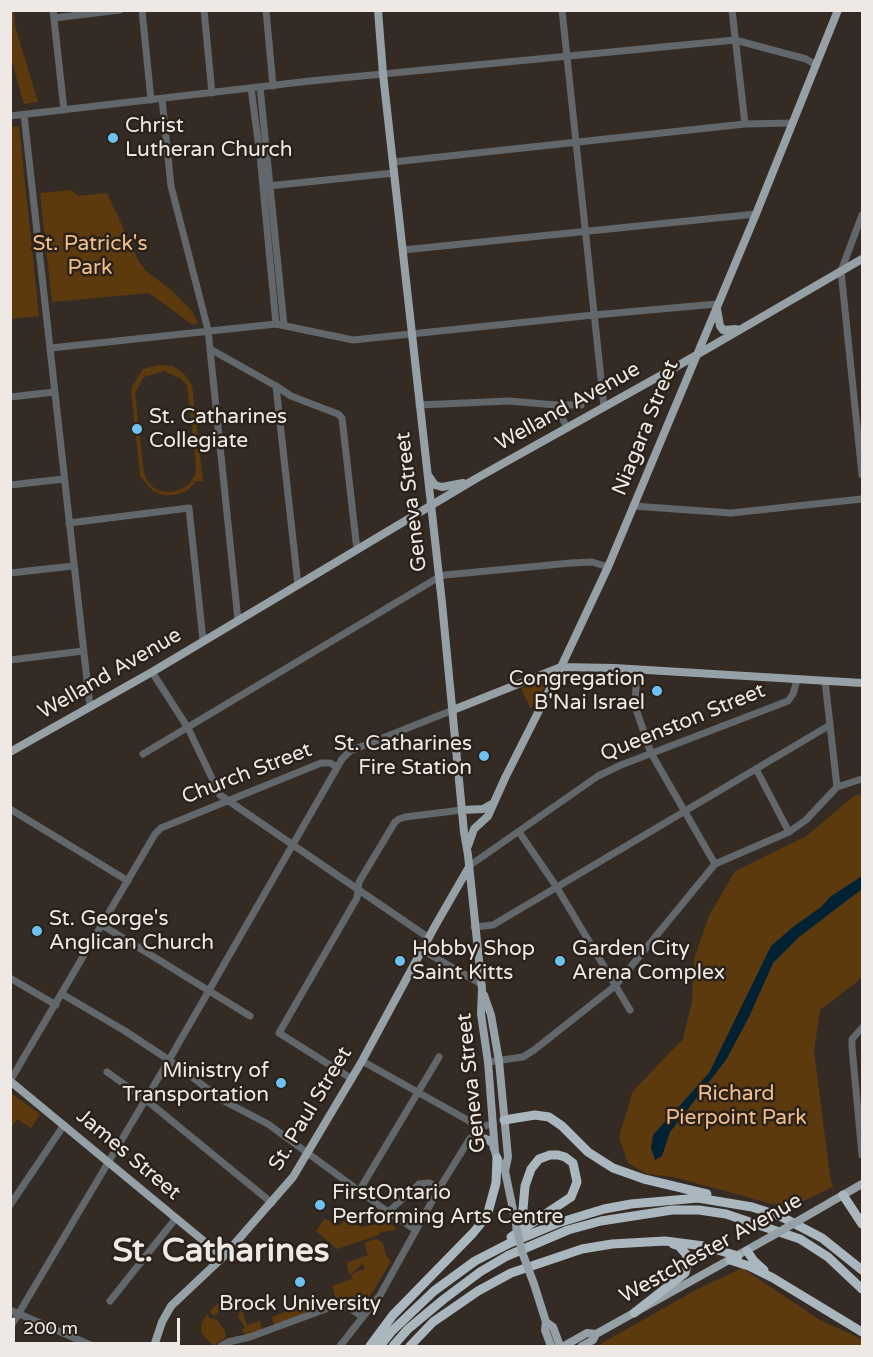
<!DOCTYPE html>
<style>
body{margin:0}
#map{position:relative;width:873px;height:1357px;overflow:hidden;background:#342c24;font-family:"Varela Round",sans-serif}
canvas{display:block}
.frame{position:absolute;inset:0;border:12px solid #eee9e4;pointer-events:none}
.scale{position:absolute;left:12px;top:1318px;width:168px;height:27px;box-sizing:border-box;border:3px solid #eee9e4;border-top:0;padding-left:8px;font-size:18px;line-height:21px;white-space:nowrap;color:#eee9e4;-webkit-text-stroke:4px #2a221a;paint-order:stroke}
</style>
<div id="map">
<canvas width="873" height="1357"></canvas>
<div class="frame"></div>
<div class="scale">200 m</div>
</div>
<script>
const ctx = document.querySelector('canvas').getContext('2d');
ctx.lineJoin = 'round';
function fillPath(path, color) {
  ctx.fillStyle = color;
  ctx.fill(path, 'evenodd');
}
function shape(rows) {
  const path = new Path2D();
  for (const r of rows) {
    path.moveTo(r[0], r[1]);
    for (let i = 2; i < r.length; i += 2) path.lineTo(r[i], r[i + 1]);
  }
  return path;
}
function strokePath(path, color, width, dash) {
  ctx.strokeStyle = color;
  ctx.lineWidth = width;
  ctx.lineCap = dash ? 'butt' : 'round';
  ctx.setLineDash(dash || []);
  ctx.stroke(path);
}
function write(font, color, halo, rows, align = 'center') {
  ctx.font = font + ' "Varela Round",sans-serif';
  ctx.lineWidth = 5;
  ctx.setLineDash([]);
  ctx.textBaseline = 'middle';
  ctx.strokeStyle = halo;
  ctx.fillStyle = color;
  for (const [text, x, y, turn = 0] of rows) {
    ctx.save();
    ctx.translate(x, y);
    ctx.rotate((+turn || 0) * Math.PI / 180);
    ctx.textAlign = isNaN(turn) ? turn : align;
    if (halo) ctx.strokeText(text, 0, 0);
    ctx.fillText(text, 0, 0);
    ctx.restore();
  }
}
fillPath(shape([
 [10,11,14,11,15,26,38,102,24,104,11,59],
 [19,126,39,316,11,319,10,127],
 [71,190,78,196,107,193,138,260,146,271,171,290,192,311,198,323,193,325,149,293,52,302,40,193],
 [159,365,173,366,184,374,192,385,203,481,196,481,187,491,174,495,163,495,153,491,140,476,131,389,143,369],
 [164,371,180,378,187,385,196,465,195,475,190,483,181,489,171,492,161,491,154,488,148,482,144,473,135,393,144,377],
 [550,678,531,709,521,689],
 [862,794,862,978,820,1010,814,1051,830,1176,833,1187,788,1208,673,1177,647,1174,628,1163,619,1137,633,1091,683,1039,692,1001,694,959,709,916,735,871,805,837,854,796],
 [12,1094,40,1114,31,1128,17,1119,11,1128,11,1097],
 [323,1218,339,1226,345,1219,361,1227,389,1222,396,1228,395,1230,380,1232,379,1235,337,1249,316,1231,324,1220],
 [376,1239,383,1243,386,1256,391,1261,374,1290,366,1301,360,1304,343,1298,336,1299,332,1286,352,1279,351,1276,357,1271,364,1270,365,1267,362,1264,350,1275,346,1263,368,1255,364,1243],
 [742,1268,820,1320,862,1339,862,1346,597,1346,694,1291],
 [228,1296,236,1300,241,1309,234,1313,229,1306,220,1310,216,1315,212,1315,210,1310],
 [320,1298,325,1306,274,1326,272,1317],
 [242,1311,247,1325,260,1321,262,1330,248,1335,245,1334,242,1330,245,1327,238,1317,240,1314,238,1313],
 [207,1314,209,1318,217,1320,225,1331,225,1338,213,1346,201,1332,201,1325]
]), '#5c3a0e');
fillPath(shape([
 [862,876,862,889,799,937,773,963,749,1017,726,1060,670,1132,662,1156,655,1160,651,1148,653,1135,709,1073,771,946,793,927,821,907,830,897]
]), '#012233');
strokePath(shape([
 [53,10,64,110],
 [142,10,151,100],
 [204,10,212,93],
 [266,10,273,86],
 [562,10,604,407],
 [732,10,745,124],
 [54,18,120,10],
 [260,87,284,325],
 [251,88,260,155,276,324],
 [162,99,171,186,208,330,238,620],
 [24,115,90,707],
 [10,116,310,81,735,40,806,59,816,65],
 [393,162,745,124,792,123],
 [268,186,394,173],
 [862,215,841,271,862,475],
 [403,250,756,214],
 [51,348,276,324,353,340,594,315,717,304],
 [210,349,276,386,291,396,338,414,342,418,357,550],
 [276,386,298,585],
 [10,397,55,392],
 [419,405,509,401,556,405,581,405],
 [556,405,567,428],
 [10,485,64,479],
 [633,506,731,513,862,499],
 [69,523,189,508,203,640],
 [10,573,73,566],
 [10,660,83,651],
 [637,670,635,706,651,753,715,864],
 [152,672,188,728,220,795,429,938],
 [825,681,837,787],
 [143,754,439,577,445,575,571,563,592,562,608,567],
 [756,769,789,832],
 [10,809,128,881],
 [519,832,556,886,630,1010],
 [469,866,598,776,621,765,788,701,793,694,797,680],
 [102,925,250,1016],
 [474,927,493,925,830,725],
 [422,950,481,984],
 [10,978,56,1005],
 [62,994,125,1031,169,1060,224,1101,268,1124,388,1212,416,1230],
 [862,1028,852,1039,852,1047,862,1155],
 [362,1061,480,1127],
 [488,1062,523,1057,534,1050,615,986,715,864,789,832,806,820,837,787,862,779],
 [107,1072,145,1099,272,1203],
 [352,1079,279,1033,357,898,359,882,395,822,399,819,405,817,462,810],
 [10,1081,155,834,161,828,321,763,330,763,337,767],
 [359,1191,439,1057],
 [10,1205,64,1125],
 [388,1212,419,1184,429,1183,440,1187],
 [110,1301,176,1218],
 [10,1310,93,1346],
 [10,1328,169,1060,342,759,350,751,453,710],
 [221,1346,228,1342,250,1337,331,1307,341,1305,351,1309,363,1317],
 [340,1346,380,1295,440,1187,469,1140,480,1127,493,1124]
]), '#62676b', 7);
strokePath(shape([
 [378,10,383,74,442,603,464,832,468,855,482,989,481,1014,488,1062,495,1152,497,1158,505,1171,517,1229],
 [717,309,720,326,723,330,736,329],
 [428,475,435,485,442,487,463,483],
 [453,710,561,667,614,668,862,683],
 [10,752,152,672,477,478,674,368,862,259],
 [462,810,483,809,492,804],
 [468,846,474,829,488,816,505,778,561,667,608,567,756,214,838,10],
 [484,995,491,1015,499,1061,508,1157,505,1171],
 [10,1081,223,1257],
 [477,1141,484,1138,488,1140,493,1144,494,1149],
 [817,1210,862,1184],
 [534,1284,546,1322,553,1327,560,1346],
 [546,1322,545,1330,551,1346],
 [154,1346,162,1322,171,1306,223,1257,293,1177,362,1061,435,926,469,867],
 [564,1346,587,1333,596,1334],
 [582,1346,593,1340,596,1334,772,1236]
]), '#95a0a7', 8);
strokePath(shape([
 [504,1120,535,1115,549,1117,562,1126,588,1152,613,1168,644,1179,707,1194],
 [843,1195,862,1224],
 [511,1237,571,1197,577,1182,573,1163,565,1157,558,1155,550,1155,539,1159,531,1169,525,1186,523,1209,517,1229],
 [747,1251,754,1261,764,1270],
 [730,1260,749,1266,773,1278,862,1332],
 [634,1313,685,1273,688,1260,686,1254,679,1246,673,1244],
 [370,1346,393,1315,473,1233,487,1216,496,1183,497,1158],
 [380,1346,392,1331,434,1291,475,1261,510,1243,558,1223,604,1209,631,1204,698,1198,752,1207,780,1216,822,1238,862,1270],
 [393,1346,408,1329,444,1299,480,1272,507,1256,568,1230,601,1221,672,1210,699,1210,726,1214,800,1239,828,1257,862,1289],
 [410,1346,433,1322,478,1291,511,1273,582,1249,612,1244,665,1241,704,1246,738,1256]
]), '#aab7bf', 9);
strokePath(shape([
 [517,1229,522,1252,534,1284],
 [772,1236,817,1210]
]), '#95a0a7', 8);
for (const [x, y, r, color] of [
 [113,138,6,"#6dc2f3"],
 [137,429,6,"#6dc2f3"],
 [657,691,6,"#6dc2f3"],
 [484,756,6,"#6dc2f3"],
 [37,931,6,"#6dc2f3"],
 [400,961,6,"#6dc2f3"],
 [560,961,6,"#6dc2f3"],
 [281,1083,6,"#6dc2f3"],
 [320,1205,6,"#6dc2f3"],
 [300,1282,6,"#6dc2f3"]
]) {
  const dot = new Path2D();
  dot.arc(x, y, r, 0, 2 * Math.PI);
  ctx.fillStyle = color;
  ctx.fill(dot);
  strokePath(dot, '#2a221a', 2);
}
write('21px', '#eee9e4', '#2a221a', [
 ["Christ",125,126],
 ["Lutheran Church",125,150],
 ["St. Catharines",149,417],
 ["Collegiate",149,441],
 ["Congregation",645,679,"right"],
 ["B'Nai Israel",645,703,"right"],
 ["St. Catharines",472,744,"right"],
 ["Fire Station",472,768,"right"],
 ["St. George's",49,919],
 ["Anglican Church",49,943],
 ["Hobby Shop",412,949],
 ["Saint Kitts",412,973],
 ["Garden City",572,949],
 ["Arena Complex",572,973],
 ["Ministry of",269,1071,"right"],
 ["Transportation",269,1095,"right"],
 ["FirstOntario",332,1193],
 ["Performing Arts Centre",332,1217],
 ["Brock University",300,1304,"center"]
], 'left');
write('21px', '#f3bf89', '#2a221a', [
 ["St. Patrick's",90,244],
 ["Park",90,268],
 ["Richard",736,1094],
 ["Pierpoint Park",736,1118]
]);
write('21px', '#eee9e4', '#2a221a', [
 ["Welland Avenue",568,407,-29],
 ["Niagara Street",646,428,-68],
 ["Geneva Street",412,502,-97],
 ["Welland Avenue",110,674,-30],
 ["Queenston Street",683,723,-22],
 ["Church Street",247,774,-21],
 ["Geneva Street",472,1083,-96],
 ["St. Paul Street",311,1109,-59],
 ["James Street",128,1155,40],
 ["Westchester Avenue",711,1249,-29]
]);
write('bold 33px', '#eee9e4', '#2a221a', [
 ["St. Catharines",221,1252]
]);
</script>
